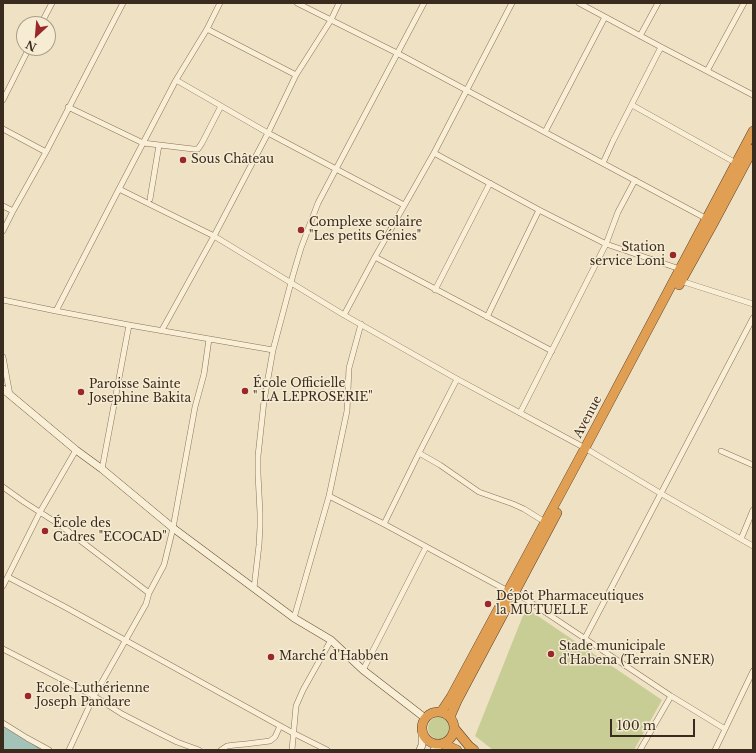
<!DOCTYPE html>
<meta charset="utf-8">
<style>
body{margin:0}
#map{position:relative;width:756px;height:753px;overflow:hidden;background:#efe1c3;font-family:"Libre Baskerville",serif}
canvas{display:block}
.frame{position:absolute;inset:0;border:4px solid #392b1e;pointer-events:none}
.north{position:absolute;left:16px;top:16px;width:40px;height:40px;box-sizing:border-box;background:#f6ebd3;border:1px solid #aa9e8b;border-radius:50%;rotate:206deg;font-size:11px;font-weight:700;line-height:16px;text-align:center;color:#392b1e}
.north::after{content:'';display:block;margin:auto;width:14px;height:18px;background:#9a282b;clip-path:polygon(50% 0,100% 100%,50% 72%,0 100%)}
.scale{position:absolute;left:610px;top:719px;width:85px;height:18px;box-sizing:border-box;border:2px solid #392b1e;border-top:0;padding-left:5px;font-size:12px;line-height:14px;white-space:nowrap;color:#392b1e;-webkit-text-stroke:3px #f6ebd3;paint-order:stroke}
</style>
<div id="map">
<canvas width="756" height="753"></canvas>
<div class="frame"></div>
<div class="north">N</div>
<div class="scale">100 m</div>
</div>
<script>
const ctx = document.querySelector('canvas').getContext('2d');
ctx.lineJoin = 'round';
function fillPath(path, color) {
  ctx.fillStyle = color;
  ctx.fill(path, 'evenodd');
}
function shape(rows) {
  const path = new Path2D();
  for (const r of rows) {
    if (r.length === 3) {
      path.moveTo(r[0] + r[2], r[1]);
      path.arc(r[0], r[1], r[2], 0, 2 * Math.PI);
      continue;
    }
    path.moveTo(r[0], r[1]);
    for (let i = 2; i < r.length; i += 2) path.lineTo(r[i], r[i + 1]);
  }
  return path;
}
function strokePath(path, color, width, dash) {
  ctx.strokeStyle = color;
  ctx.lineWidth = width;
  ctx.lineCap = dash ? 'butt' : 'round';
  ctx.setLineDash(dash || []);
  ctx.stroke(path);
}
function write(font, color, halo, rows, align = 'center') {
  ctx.font = font + ' "Libre Baskerville",serif';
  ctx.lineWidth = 3;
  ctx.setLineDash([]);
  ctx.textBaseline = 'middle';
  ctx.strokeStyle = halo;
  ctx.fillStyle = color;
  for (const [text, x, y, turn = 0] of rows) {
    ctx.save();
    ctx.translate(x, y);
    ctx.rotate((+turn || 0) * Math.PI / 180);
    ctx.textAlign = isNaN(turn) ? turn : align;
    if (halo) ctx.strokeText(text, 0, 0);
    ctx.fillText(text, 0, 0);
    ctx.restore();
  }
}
fillPath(shape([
 [526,608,662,700,634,750,493,750,475,736],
 [439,728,11]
]), '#c8cd96');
const water = shape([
 [3,725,26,739,41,750,3,750,3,725]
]);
fillPath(water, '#a5c2b9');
strokePath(water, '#6c9086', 1);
const street = shape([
 [220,3,207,29,176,80,119,189,56,311,129,325,273,350],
 [297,3,397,53,707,219],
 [579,3,661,47,753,95],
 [41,24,52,3],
 [207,29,296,75],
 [640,36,658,3],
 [707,71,744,3],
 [176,80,268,133,404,205],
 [3,100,29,48],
 [632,105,736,163],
 [68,107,143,143,193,149,198,149,202,143,221,106],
 [3,129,46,152],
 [545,132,605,17],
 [434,153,539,210,606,244,680,269],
 [603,163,613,141,661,47],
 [119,189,214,236,344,315,457,379,585,448,660,493,753,546],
 [150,199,159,145],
 [3,206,13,211],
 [3,231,13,211,46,152,123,3],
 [375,257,552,351],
 [681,281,753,304],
 [435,290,490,183],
 [3,300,56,311],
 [344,315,375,257,434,153,512,3],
 [487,317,539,210],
 [162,330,214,236,268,133,296,75,331,20,339,3],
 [3,357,10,395],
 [520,413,606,244,618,212,635,180],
 [721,451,753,465],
 [419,453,440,465,479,492,513,504,524,509,545,522],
 [102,469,129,325],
 [3,487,24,502,60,525,149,593],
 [329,496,384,524,508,591],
 [384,524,419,453,457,379],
 [741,539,753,510],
 [8,577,65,607,293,733,327,750],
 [3,586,40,512,76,450],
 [254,588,259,545,260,527,260,513,258,474,258,456,264,401,273,350,293,275,301,248,318,203,424,3],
 [515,592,671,696,725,729],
 [294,618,329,496,347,411,349,368,361,324],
 [585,638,753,318],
 [3,649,94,696,122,714,159,733,177,742,199,750],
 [363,670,426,547],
 [3,723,27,738,49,750],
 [69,750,94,696,146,604,149,593,164,565,173,528,195,407,204,374,209,339],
 [221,750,227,746,235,745,246,744,270,741,275,737,280,726],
 [292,750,296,706,303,690,331,640],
 [640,750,671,696],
 [715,750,753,671]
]);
const secondary = shape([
 [3,389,76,450,102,469,173,528,294,618,331,640,363,670,425,718],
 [420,750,422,745,422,732],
 [434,750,440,745]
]);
const highway = shape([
 [679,285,714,222,753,149],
 [438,728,16],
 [441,712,451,697,585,448,753,131],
 [450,717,457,701,557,513],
 [455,729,469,746,474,750],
 [443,744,457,750]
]);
strokePath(street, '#8a7259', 6);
strokePath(secondary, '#6b533c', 8);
strokePath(highway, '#57402e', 10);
strokePath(street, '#f9eed6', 5);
strokePath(secondary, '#f9eed6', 7);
strokePath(highway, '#e09f52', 9);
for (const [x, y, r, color] of [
 [183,160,4,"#9a282b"],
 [301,230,4,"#9a282b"],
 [673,255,4,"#9a282b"],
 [245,391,4,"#9a282b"],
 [81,392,4,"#9a282b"],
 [45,531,4,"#9a282b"],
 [488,604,4,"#9a282b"],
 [551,654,4,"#9a282b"],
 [271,657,4,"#9a282b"],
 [28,696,4,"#9a282b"]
]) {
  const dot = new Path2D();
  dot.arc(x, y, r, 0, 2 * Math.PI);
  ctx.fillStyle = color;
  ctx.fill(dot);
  strokePath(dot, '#f6ebd3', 1.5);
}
write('12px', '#392b1e', '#f6ebd3', [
 ["Sous Château",191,160],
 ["Complexe scolaire",309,223],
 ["\"Les petits Génies\"",309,237],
 ["Station",665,248,"right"],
 ["service Loni",665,262,"right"],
 ["École Officielle",253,384],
 ["\" LA LEPROSERIE\"",253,398],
 ["Paroisse Sainte",89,385],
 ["Josephine Bakita",89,399],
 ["École des",53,524],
 ["Cadres \"ECOCAD\"",53,538],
 ["Dépôt Pharmaceutiques",496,597],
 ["la MUTUELLE",496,611],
 ["Stade municipale",559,647],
 ["d'Habena (Terrain SNER)",559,661],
 ["Marché d'Habben",279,657],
 ["Ecole Luthérienne",36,689],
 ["Joseph Pandare",36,703]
], 'left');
write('12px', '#392b1e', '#f6ebd3', [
 ["Avenue",588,417,-62]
]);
</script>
